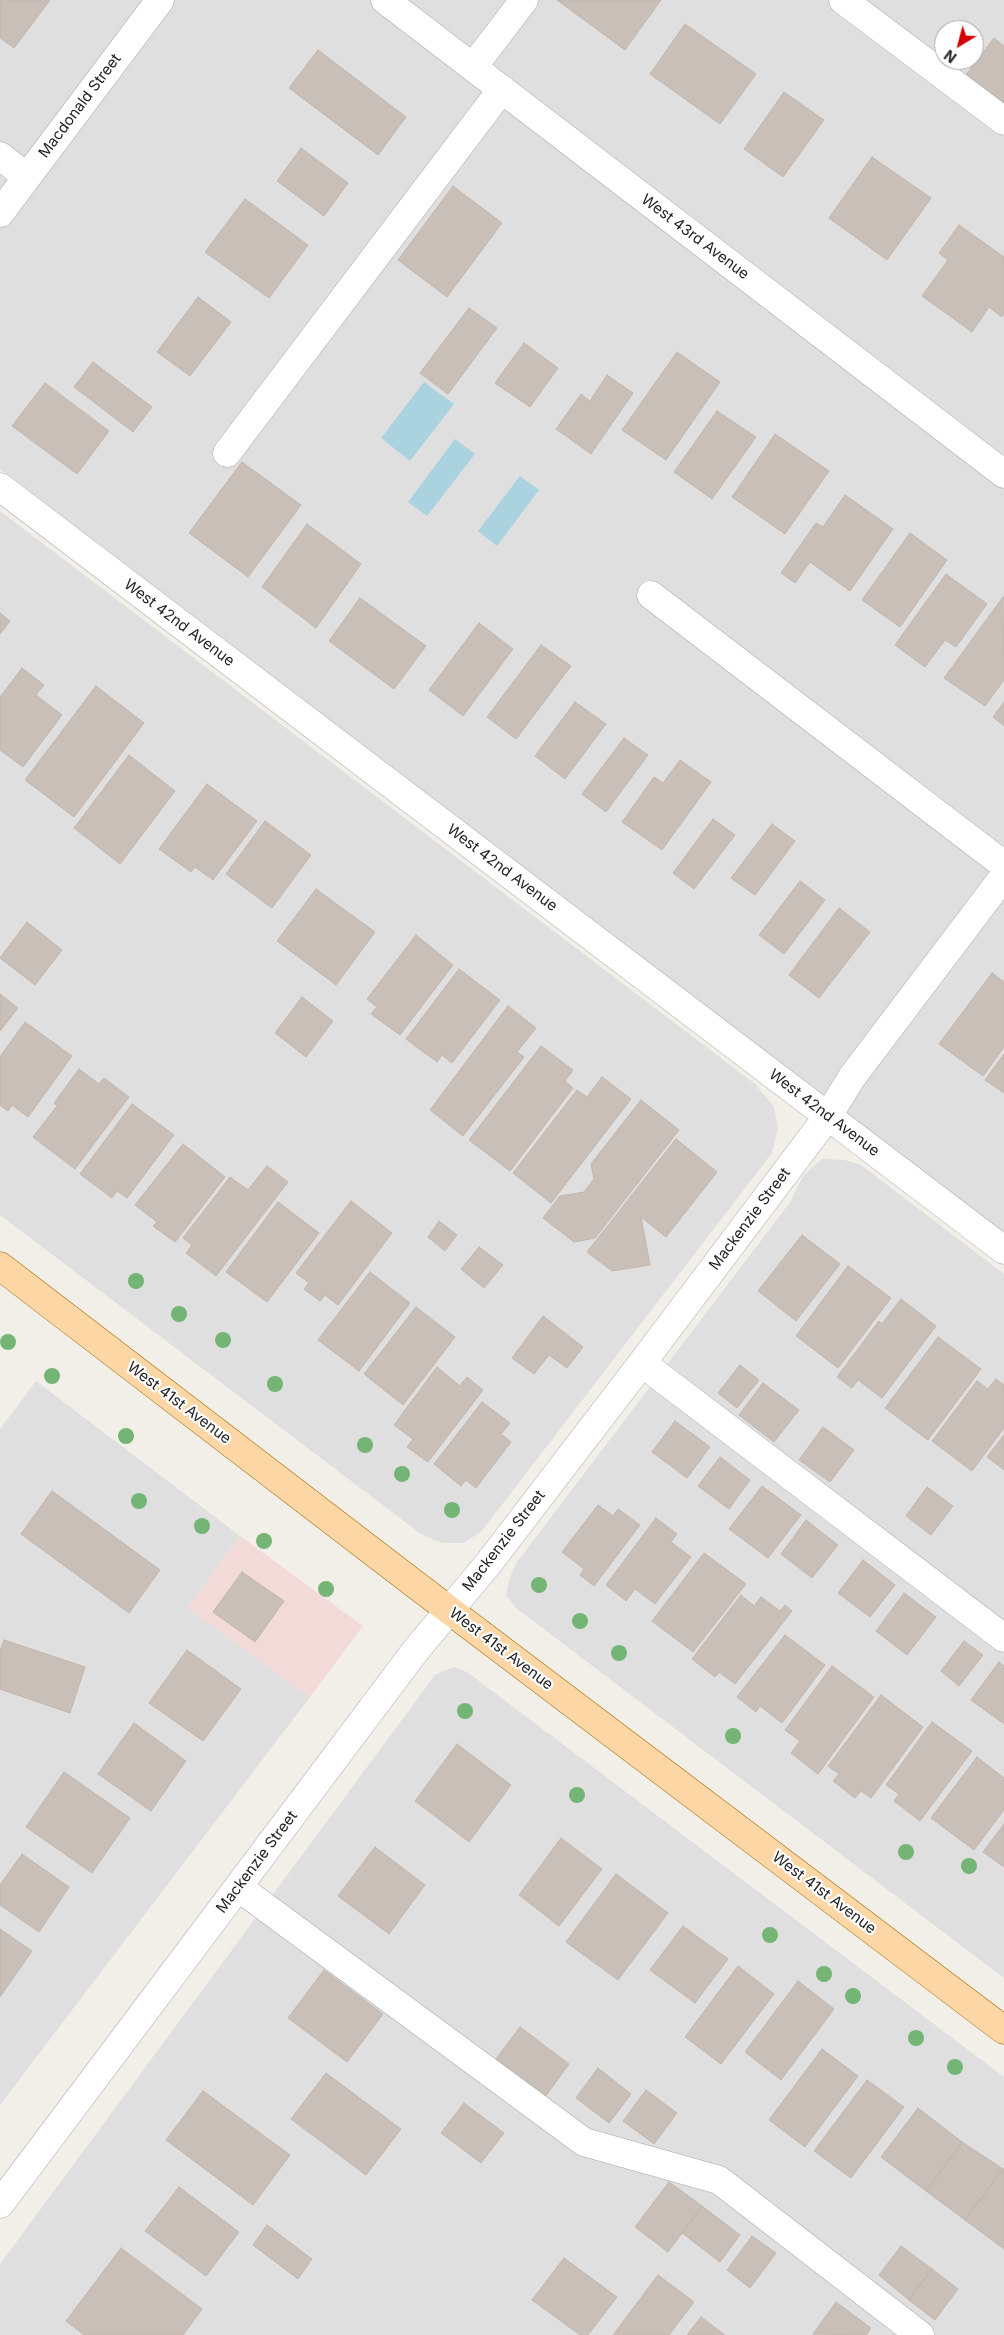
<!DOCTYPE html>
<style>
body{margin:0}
#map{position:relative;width:1004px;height:2335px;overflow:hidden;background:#f2efe9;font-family:Inter,sans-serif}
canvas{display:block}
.north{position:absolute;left:934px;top:20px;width:50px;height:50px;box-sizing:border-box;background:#fff;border:1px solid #a7a7a7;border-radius:50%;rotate:217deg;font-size:14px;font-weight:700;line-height:20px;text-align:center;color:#222}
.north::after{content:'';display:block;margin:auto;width:18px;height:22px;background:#d40000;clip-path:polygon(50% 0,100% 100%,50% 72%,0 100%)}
</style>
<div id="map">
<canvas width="1004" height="2335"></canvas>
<div class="north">N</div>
</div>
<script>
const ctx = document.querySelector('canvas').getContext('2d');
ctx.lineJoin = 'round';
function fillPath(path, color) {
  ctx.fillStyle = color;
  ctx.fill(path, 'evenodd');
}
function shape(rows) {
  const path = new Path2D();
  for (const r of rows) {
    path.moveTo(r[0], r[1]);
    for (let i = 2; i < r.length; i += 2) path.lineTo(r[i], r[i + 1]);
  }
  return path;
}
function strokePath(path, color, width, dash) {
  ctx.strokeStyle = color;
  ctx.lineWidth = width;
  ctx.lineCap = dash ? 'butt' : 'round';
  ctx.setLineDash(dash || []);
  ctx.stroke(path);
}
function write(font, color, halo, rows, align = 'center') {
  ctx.font = font + ' Inter,sans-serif';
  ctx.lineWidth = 4.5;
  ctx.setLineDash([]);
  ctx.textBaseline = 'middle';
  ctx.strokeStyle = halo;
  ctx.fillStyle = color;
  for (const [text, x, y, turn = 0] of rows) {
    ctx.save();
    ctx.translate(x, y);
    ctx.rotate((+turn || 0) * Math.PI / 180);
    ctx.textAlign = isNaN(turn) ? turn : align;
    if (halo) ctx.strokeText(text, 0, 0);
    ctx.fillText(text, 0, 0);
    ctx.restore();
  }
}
fillPath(shape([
 [0,0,1004,0,1004,1232,877,1136,784,1069,0,469],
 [944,30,974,30,974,60,944,60],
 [0,511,755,1084,774,1107,778,1128,772,1153,481,1532,463,1543,442,1543,421,1534,0,1215],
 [822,1159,845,1160,861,1165,1004,1274,1004,1978,516,1608,506,1595,510,1577,517,1562,791,1201,803,1176],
 [36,1381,240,1536,187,1608,310,1697,0,2105,0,1429],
 [454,1667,467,1672,1004,2077,1004,2335,0,2335,0,2264,435,1675]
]), '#e0dfdf');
fillPath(shape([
 [240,1536,363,1626,310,1697,187,1608]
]), '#f2dad9');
fillPath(shape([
 [424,382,454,404,410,461,381,438],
 [455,439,475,454,427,516,408,502],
 [520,476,539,490,497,546,478,531]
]), '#aad3df');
const building = shape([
 [0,0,50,0,14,48,0,38,0,0],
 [557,0,661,0,625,50,557,0],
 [685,24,756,74,720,124,650,74,685,24],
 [994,38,1004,46,1004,105,965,76,994,38],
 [318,50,406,117,378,155,289,88,318,50],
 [784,92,824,120,783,177,744,149,784,92],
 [301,148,348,183,324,216,277,181,301,148],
 [872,157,931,198,887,260,829,218,872,157],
 [453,186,502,223,447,297,398,260,453,186],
 [245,199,308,245,269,298,205,252,245,199],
 [959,225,1004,257,1004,313,1002,317,989,307,972,332,922,296,948,260,939,253,959,225],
 [198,297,231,322,190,376,157,352,198,297],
 [469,308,497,328,448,394,420,373,469,308],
 [524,343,558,368,530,407,495,383,524,343],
 [677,352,720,382,666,460,622,430,677,352],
 [93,362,152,407,133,432,74,387,93,362],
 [607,375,633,393,591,454,556,429,581,394,590,401,607,375],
 [45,383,109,431,77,474,12,426,45,383],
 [717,411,756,437,712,499,674,472,717,411],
 [775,434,829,471,785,534,732,497,775,434],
 [242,462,301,505,248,577,189,533,242,462],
 [845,495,893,529,850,591,810,562,795,583,781,573,816,523,823,527,845,495],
 [307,524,361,564,316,628,262,587,307,524],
 [910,533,947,560,900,627,862,600,910,533],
 [946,574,987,604,956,647,945,640,925,667,895,645,946,574],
 [1003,597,1004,680,985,706,944,678,1003,597],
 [360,598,426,646,394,689,329,641,360,598],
 [0,613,10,621,0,634,0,613],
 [479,623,513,649,463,716,429,690,479,623],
 [541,645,571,666,516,739,487,717,541,645],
 [22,668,44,685,36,695,62,715,23,767,0,750,0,697,22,668],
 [96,686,144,723,74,817,25,780,96,686],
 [575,702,606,724,565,779,535,756,575,702],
 [1004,702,1004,726,993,717,1004,702],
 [624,738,648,755,606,812,582,794,624,738],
 [129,755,175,791,120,864,74,828,129,755],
 [680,760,711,782,662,850,622,822,654,777,663,783,680,760],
 [207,784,257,821,213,880,195,867,191,872,159,849,207,784],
 [713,819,735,835,694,889,673,873,713,819],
 [265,821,311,855,272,908,226,874,265,821],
 [772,824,795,841,755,895,731,878,772,824],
 [800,881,825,900,784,954,759,935,800,881],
 [316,889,375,932,336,985,277,941,316,889],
 [839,908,870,932,819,998,789,975,839,908],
 [27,922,62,950,35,985,0,958,27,922],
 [416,935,453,965,400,1035,371,1014,377,1007,367,999,416,935],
 [459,969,500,1000,452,1063,442,1055,437,1062,406,1039,459,969],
 [992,973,1004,982,1004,1047,983,1076,939,1044,992,973],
 [0,994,18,1008,0,1031,0,994],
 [302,997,333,1021,306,1057,275,1033,302,997],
 [508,1006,536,1028,517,1052,524,1057,463,1136,430,1110,508,1006],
 [25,1022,72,1056,28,1117,12,1105,8,1111,0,1105,0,1057,25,1022],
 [541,1046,573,1070,565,1081,573,1088,510,1171,469,1140,541,1046],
 [1004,1054,1004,1093,985,1080,1004,1054],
 [79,1069,99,1084,104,1078,129,1097,75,1169,33,1137,57,1106,54,1103,79,1069],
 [602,1077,631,1099,551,1203,513,1173,577,1090,587,1097,602,1077],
 [641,1100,679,1130,595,1238,574,1242,543,1218,560,1196,584,1192,594,1179,591,1164,641,1100],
 [132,1104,174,1135,127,1198,117,1191,112,1198,80,1174,132,1104],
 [676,1139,717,1172,666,1237,641,1217,650,1265,612,1271,587,1252,676,1139],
 [183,1144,225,1177,175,1242,153,1226,157,1222,135,1205,183,1144],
 [267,1166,288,1182,216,1276,186,1253,192,1245,183,1238,230,1177,248,1190,267,1166],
 [351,1201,392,1233,338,1305,325,1295,320,1301,304,1289,309,1283,296,1273,351,1201],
 [278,1202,319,1233,267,1302,226,1272,278,1202],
 [439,1221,457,1235,445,1251,428,1237,439,1221],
 [802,1235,840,1264,796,1321,758,1291,802,1235],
 [479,1247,503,1265,484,1288,461,1269,479,1247],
 [848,1266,891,1298,838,1368,796,1336,848,1266],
 [370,1272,410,1303,359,1371,318,1340,370,1272],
 [901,1299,936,1326,882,1398,858,1380,852,1388,837,1377,879,1321,882,1324,901,1299],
 [416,1307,455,1337,403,1405,364,1374,416,1307],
 [543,1316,583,1347,567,1368,549,1355,534,1374,512,1358,543,1316],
 [938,1337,981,1369,928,1440,885,1408,938,1337],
 [740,1365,759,1380,737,1408,718,1393,740,1365],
 [437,1367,460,1386,467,1377,483,1390,428,1462,407,1447,413,1439,394,1425,437,1367],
 [996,1379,1004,1385,1004,1428,972,1471,932,1441,977,1381,988,1389,996,1379],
 [763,1383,799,1410,774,1442,739,1415,763,1383],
 [482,1402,510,1423,501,1434,511,1442,476,1488,466,1480,461,1486,434,1464,482,1402],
 [675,1421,710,1447,687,1478,652,1452,675,1421],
 [823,1427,854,1450,830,1482,799,1460,823,1427],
 [1004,1435,1004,1470,987,1457,1004,1435],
 [720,1457,750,1480,729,1509,698,1486,720,1457],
 [762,1486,801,1515,768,1558,729,1529,762,1486],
 [927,1487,953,1506,931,1535,906,1516,927,1487],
 [52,1491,160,1570,129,1613,21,1534,52,1491],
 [598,1505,613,1516,618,1509,640,1525,594,1586,580,1575,584,1569,562,1552,598,1505],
 [656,1518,677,1534,671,1542,691,1557,655,1604,635,1589,626,1601,606,1585,656,1518],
 [806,1520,838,1545,812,1578,781,1554,806,1520],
 [704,1553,746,1584,693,1652,652,1621,704,1553],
 [863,1560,895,1585,870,1617,838,1593,863,1560],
 [242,1572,284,1601,255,1642,213,1612,242,1572],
 [904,1593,936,1617,907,1655,876,1631,904,1593],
 [741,1595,754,1606,761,1597,780,1611,785,1605,792,1611,735,1684,719,1672,715,1677,692,1659,741,1595],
 [785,1635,825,1665,782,1723,760,1706,756,1712,737,1697,785,1635],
 [4,1640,85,1667,70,1713,0,1689,0,1651,4,1640],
 [964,1641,983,1655,959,1686,941,1671,964,1641],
 [187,1650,241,1689,203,1741,149,1703,187,1650],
 [999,1662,1004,1666,1004,1724,971,1700,999,1662],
 [832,1666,874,1697,818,1774,791,1753,800,1741,785,1730,832,1666],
 [881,1695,923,1727,871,1798,861,1791,855,1798,833,1781,839,1774,828,1766,881,1695],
 [932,1722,972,1751,920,1821,894,1801,899,1794,886,1785,932,1722],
 [134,1723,186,1761,151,1811,98,1774,134,1723],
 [457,1744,511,1785,469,1842,415,1801,457,1744],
 [977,1757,1004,1778,1004,1810,974,1850,931,1818,977,1757],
 [64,1772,130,1818,92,1873,26,1827,64,1772],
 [1004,1824,1004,1867,983,1852,1004,1824],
 [561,1838,602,1869,559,1926,519,1895,561,1838],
 [375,1847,425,1885,389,1934,338,1896,375,1847],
 [22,1854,69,1887,39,1932,0,1905,0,1885,22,1854],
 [616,1874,668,1913,618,1980,566,1942,616,1874],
 [683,1926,728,1959,695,2003,650,1970,683,1926],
 [0,1929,32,1951,0,1997,0,1929],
 [738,1966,774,1994,721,2064,685,2037,738,1966],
 [324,1970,383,2014,347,2062,288,2018,324,1970],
 [798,1981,834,2009,781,2080,745,2052,798,1981],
 [520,2027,569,2064,545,2097,496,2059,520,2027],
 [822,2049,858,2076,805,2147,769,2120,822,2049],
 [598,2068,631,2094,609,2123,576,2098,598,2068],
 [326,2073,401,2129,366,2175,291,2119,326,2073],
 [867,2080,904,2107,851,2178,814,2151,867,2080],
 [646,2090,677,2113,654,2144,623,2121,646,2090],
 [203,2091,290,2155,253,2205,166,2140,203,2091],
 [464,2103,504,2133,481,2163,441,2133,464,2103],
 [918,2108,962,2142,926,2191,881,2157,918,2108],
 [962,2142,1003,2169,965,2220,926,2191,962,2142],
 [1003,2169,1004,2170,1004,2249,965,2220,1003,2169],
 [669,2182,702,2206,668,2252,635,2227,669,2182],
 [179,2187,239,2232,206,2276,145,2231,179,2187],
 [702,2206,740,2235,720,2262,682,2233,702,2206],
 [267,2225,312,2259,298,2279,253,2245,267,2225],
 [752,2236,776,2253,750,2288,727,2270,752,2236],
 [901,2246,932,2269,909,2300,879,2275,901,2246],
 [121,2248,202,2309,183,2335,84,2335,66,2321,121,2248],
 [564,2258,617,2297,588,2335,580,2335,532,2300,564,2258],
 [932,2269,958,2289,935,2320,909,2300,932,2269],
 [658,2275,694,2302,669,2335,613,2335,658,2275],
 [836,2302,871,2328,866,2335,813,2334,836,2302],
 [701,2317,725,2335,687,2335,701,2317]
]);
fillPath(building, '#c7bfb8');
strokePath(building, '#c4b6ab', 1);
const minor = shape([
 [385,0,1004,474],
 [843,0,1004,121],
 [473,67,524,0],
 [0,156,27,177],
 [0,213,160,0],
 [227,453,502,89],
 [0,487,1004,1250],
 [651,595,1004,865],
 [642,1363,1004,1638],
 [238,1887,584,2142,719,2180,920,2335],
 [0,2204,416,1650,488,1564,642,1363,828,1116,852,1077,1004,876]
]);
const major = shape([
 [0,1266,416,1585,1004,2030]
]);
strokePath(minor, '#a9a9a9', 29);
strokePath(major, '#a06b00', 29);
strokePath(minor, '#fff', 28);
strokePath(major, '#fcd6a4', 28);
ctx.fillStyle = '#74b475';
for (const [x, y] of [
 [136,1281],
 [179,1314],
 [223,1340],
 [8,1342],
 [52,1376],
 [275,1384],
 [126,1436],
 [365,1445],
 [402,1474],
 [139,1501],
 [452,1510],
 [202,1526],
 [264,1541],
 [539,1585],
 [326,1589],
 [580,1621],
 [619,1653],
 [465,1711],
 [733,1736],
 [577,1795],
 [906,1852],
 [969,1866],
 [770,1935],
 [824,1974],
 [853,1996],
 [916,2038],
 [955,2067]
]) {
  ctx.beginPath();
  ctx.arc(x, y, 8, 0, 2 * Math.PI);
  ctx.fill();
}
write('15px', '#222', '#fff', [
 ["Macdonald Street",80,106,-53],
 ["West 43rd Avenue",695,237,37],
 ["West 42nd Avenue",179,623,37],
 ["West 42nd Avenue",502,868,37],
 ["West 42nd Avenue",824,1113,37],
 ["Mackenzie Street",750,1219,-53],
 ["West 41st Avenue",179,1403,37],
 ["Mackenzie Street",504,1541,-52],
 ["West 41st Avenue",501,1649,37],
 ["Mackenzie Street",257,1862,-53],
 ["West 41st Avenue",824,1893,37]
]);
</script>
